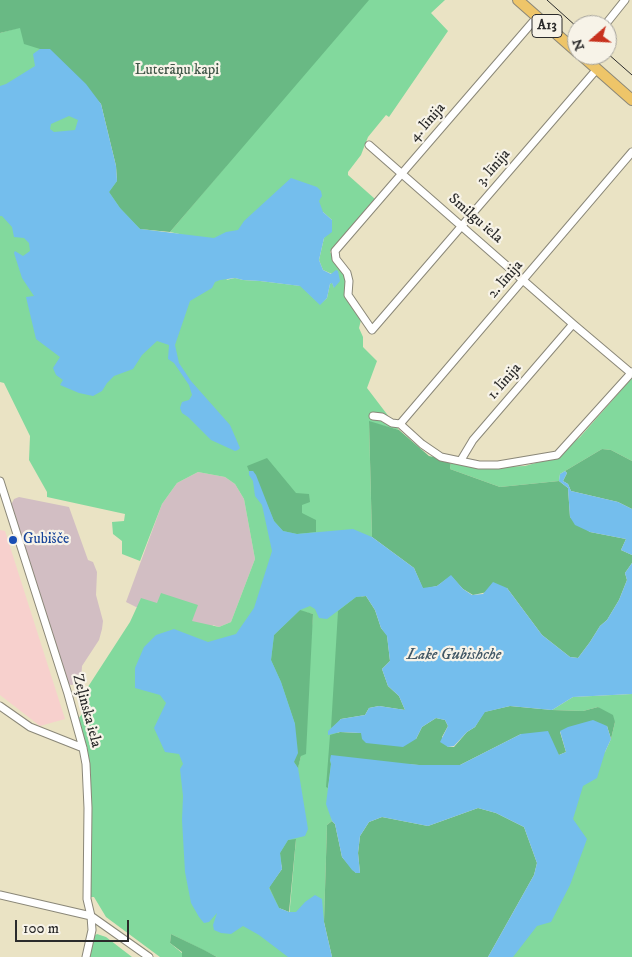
<!DOCTYPE html>
<meta charset="utf-8">
<style>
body{margin:0}
#map{position:relative;width:632px;height:957px;overflow:hidden;background:#eae3c4;font-family:"IM FELL DW Pica",serif}
canvas{display:block}
.north{position:absolute;left:567px;top:15px;width:50px;height:50px;box-sizing:border-box;background:#f7f3e8;border:1px solid #a5a39c;border-radius:50%;rotate:251deg;font-size:14px;font-weight:700;line-height:20px;text-align:center;color:#2b2b2b}
.north::after{content:'';display:block;margin:auto;width:18px;height:22px;background:#c8321e;clip-path:polygon(50% 0,100% 100%,50% 72%,0 100%)}
.scale{position:absolute;left:15px;top:920px;width:114px;height:22px;box-sizing:border-box;border:2px solid #2b2b2b;border-top:0;padding-left:6px;font-size:15px;line-height:18px;white-space:nowrap;color:#2b2b2b;-webkit-text-stroke:4px #f7f3e8;paint-order:stroke}
</style>
<div id="map">
<canvas width="632" height="957"></canvas>
<div class="north">N</div>
<div class="scale">100 m</div>
</div>
<script>
const ctx = document.querySelector('canvas').getContext('2d');
ctx.lineJoin = 'round';
function fillPath(path, color) {
  ctx.fillStyle = color;
  ctx.fill(path, 'evenodd');
}
function shape(rows) {
  const path = new Path2D();
  for (const r of rows) {
    path.moveTo(r[0], r[1]);
    for (let i = 2; i < r.length; i += 2) path.lineTo(r[i], r[i + 1]);
  }
  return path;
}
function strokePath(path, color, width, dash) {
  ctx.strokeStyle = color;
  ctx.lineWidth = width;
  ctx.lineCap = dash ? 'butt' : 'round';
  ctx.setLineDash(dash || []);
  ctx.stroke(path);
}
function write(font, color, halo, rows, align = 'center') {
  ctx.font = font + ' "IM FELL DW Pica",serif';
  ctx.lineWidth = 4.5;
  ctx.setLineDash([]);
  ctx.textBaseline = 'middle';
  ctx.strokeStyle = halo;
  ctx.fillStyle = color;
  for (const [text, x, y, turn = 0] of rows) {
    ctx.save();
    ctx.translate(x, y);
    ctx.rotate((+turn || 0) * Math.PI / 180);
    ctx.textAlign = isNaN(turn) ? turn : align;
    if (halo) ctx.strokeText(text, 0, 0);
    ctx.fillText(text, 0, 0);
    ctx.restore();
  }
}
fillPath(shape([
 [0,530,5,531,65,719,40,726,0,695]
]), '#f7d0cd');
fillPath(shape([
 [198,472,225,477,235,484,244,499,255,559,231,622,219,627,213,625,212,627,136,607,126,602,162,504,177,483],
 [19,497,69,507,88,560,93,562,97,572,96,595,103,621,102,629,99,640,82,666,81,680,77,684,71,685,68,684,12,506,12,503,14,499]
]), '#d2bec3');
fillPath(shape([
 [14,0,445,0,431,13,448,31,389,117,386,115,368,137,361,155,348,172,348,175,375,199,330,252,344,273,361,320,359,328,363,337,363,347,377,361,367,388,399,430,369,422,372,537,328,787,332,821,327,825,324,922,289,918,296,839,269,887,305,957,217,957,171,934,170,943,182,953,182,957,160,957,106,917,94,897,91,897,91,774,79,718,87,707,84,693,130,622,141,598,157,603,161,593,198,605,192,621,219,627,231,622,255,559,244,499,235,484,225,477,198,472,177,483,162,504,140,561,122,554,122,541,113,534,112,522,124,521,125,514,47,497,47,492,29,460,30,436,4,383,0,382,0,33,21,27,50,49,92,131,140,229,184,235,170,232,226,166,104,77],
 [323,212,332,220,324,238,319,260,323,270,332,274,334,288,332,282,330,284,327,298,320,304,301,286,260,281,243,280,235,278,226,280],
 [300,611,313,614,301,756,298,767],
 [632,378,632,461,611,450,602,449,565,471,560,474,559,481,500,487,450,469,451,461,482,468,525,466,557,457,580,437],
 [632,694,632,957,505,957,560,821,598,756,605,752,611,739,615,722,598,707,583,711,552,710,573,697],
 [97,934,106,937,132,957,90,957,94,936]
]), '#82d99d');
fillPath(shape([
 [0,0,369,0,170,232,140,229,120,208,109,192,117,181,116,166,101,104,50,50,40,49,24,44,20,28,0,33],
 [369,421,399,430,429,456,451,461,450,469,500,487,559,481,568,488,570,517,590,532,626,539,621,550,632,555,632,563,625,573,627,580,619,600,607,620,600,626,590,642,578,658,570,657,542,635,507,588,473,595,463,589,451,576,437,586,423,589,414,568,372,537],
 [602,449,611,450,632,461,632,509,618,502,571,491,568,484,563,481,567,473,565,471],
 [267,458,296,493,309,494,310,502,302,505,302,513,316,520,316,532,297,534,283,531,274,521,253,471,249,471,247,466],
 [366,596,375,610,381,628,387,635,390,661,382,669,388,686,399,696,405,710,379,706,369,708,365,715,341,719,333,727,331,728,338,611,356,597],
 [300,610,313,614,306,754,301,756,298,768,294,762,295,724,281,682,271,660,274,635],
 [510,706,552,710,583,711,598,707,613,715,615,722,611,739,607,726,560,732,566,752,559,755,521,734,460,765,419,765,330,760,331,764,328,788,326,787,330,735,340,732,361,733,416,739,422,727,436,718,445,720,448,726,442,737,448,747,454,747,467,732,475,727,484,712],
 [478,808,496,813,524,827,537,863,534,875,488,957,332,957,324,922,327,825,332,821,335,824,342,857,356,873,360,873,358,853,360,836,369,822,382,817,428,826],
 [296,839,289,912,279,908,269,887,282,869,280,853,288,840],
 [171,934,204,950,217,957,182,957,182,952,170,943]
]), '#69b984');
fillPath(shape([
 [40,49,50,49,86,84,101,104,116,166,117,181,109,192,120,208,140,229,214,238,226,232,238,230,244,221,291,178,317,187,321,191,322,196,319,201,323,212,332,220,332,232,324,238,319,260,323,270,331,274,336,270,338,271,340,281,334,288,332,283,330,284,327,298,320,305,300,286,260,281,243,280,235,278,220,280,215,282,212,288,190,301,175,345,179,363,191,381,230,425,240,448,238,450,235,451,211,440,188,417,182,413,180,408,182,402,189,400,192,395,189,385,174,363,168,359,169,345,157,341,142,355,133,369,114,376,107,383,102,391,93,396,79,393,60,385,63,380,56,375,53,368,60,357,36,339,26,297,34,296,22,278,14,253,15,251,23,256,30,251,29,243,24,238,14,237,12,227,2,216,0,216,0,86,6,84,35,66,33,54],
 [69,116,78,120,75,130,54,132,50,129,51,124],
 [249,471,253,471,256,475,274,521,283,531,297,534,353,529,372,537,414,568,423,588,437,586,451,575,463,589,472,595,483,594,493,582,507,588,542,635,570,657,578,658,590,642,600,626,607,620,619,600,627,580,625,573,632,563,632,694,573,697,552,710,510,706,485,712,475,727,467,732,454,746,448,747,440,742,448,726,445,720,436,718,422,727,416,739,403,747,366,743,362,739,361,733,340,732,328,735,328,731,341,719,365,715,369,708,379,706,405,710,399,696,388,686,382,669,390,661,387,636,381,628,375,610,366,596,356,597,327,619,319,618,315,609,310,606,300,610,274,635,271,660,281,682,295,724,298,753,294,762,298,768,308,829,305,836,288,840,280,853,282,869,269,888,279,908,289,912,296,912,305,902,315,895,322,899,324,922,332,957,288,957,259,935,243,926,231,934,221,933,214,930,213,925,217,913,209,922,204,923,199,917,191,903,185,872,182,820,183,796,180,769,183,764,179,754,165,752,154,728,166,703,160,695,135,688,135,668,144,647,156,635,174,629,208,642,236,634,254,608,272,551,262,505,255,496,253,481,249,475],
 [565,471,567,473,563,481,568,484,571,491,618,502,632,509,632,555,621,550,626,539,590,532,575,525,570,517,568,488,559,481,560,474],
 [593,720,607,726,611,739,605,752,597,778,583,786,573,819,587,839,570,885,551,922,537,926,513,957,488,957,534,875,537,863,524,827,496,813,478,808,428,826,382,817,369,822,360,836,358,853,360,873,356,873,352,870,342,857,335,824,332,821,326,804,331,764,330,760,331,755,419,765,460,765,521,734,548,731,559,755,566,752,560,731,568,727]
]), '#74beed');
const street = shape([
 [537,17,335,251,336,259,347,273,349,281,348,295,372,330,597,69],
 [605,25,625,0],
 [369,145,573,324,631,373],
 [373,416,382,417,392,423,400,424,422,444,441,457,479,465,498,465,557,455,632,372],
 [400,424,632,152],
 [461,460,473,440,573,324],
 [0,481,68,694,83,748,86,764,88,808,87,899,91,916,92,930,86,957],
 [0,706,30,727,83,748],
 [0,895,91,916,149,957]
]);
const primary = shape([
 [518,0,577,52],
 [581,55,632,100]
]);
strokePath(street, '#8a8778', 9);
strokePath(primary, '#8a8778', 12);
strokePath(street, '#fff', 7);
strokePath(primary, '#eec569', 10);
strokePath(shape([
 [547,0,577,27],
 [607,53,632,75]
]), '#2b2b2b', 1);
for (const [x, y, r, color] of [
 [13,540,5,"#1a4fb4"]
]) {
  const dot = new Path2D();
  dot.arc(x, y, r, 0, 2 * Math.PI);
  ctx.fillStyle = color;
  ctx.fill(dot);
  strokePath(dot, '#f7f3e8', 2);
}
for (const [x, y, w] of [
 [547,26,30]
]) {
  const box = new Path2D();
  box.roundRect(x - w / 2, y - 11.5, w, 23, 4);
  ctx.fillStyle = '#f7f3e8';
  ctx.fill(box);
  strokePath(box, '#2b2b2b', 1);
}
write('bold 14px', '#2b2b2b', null, [
 ["A13",547,26]
]);
write('15px', '#415648', '#f7f3e8', [
 ["Luterāņu kapi",177,71]
]);
write('15px', '#2b2b2b', '#f7f3e8', [
 ["4. līnija",428,123,-49],
 ["3. līnija",494,168,-49],
 ["Smilgu iela",475,219,41],
 ["2. līnija",506,280,-49],
 ["1. līnija",505,382,-49],
 ["Zeļinska iela",86,711,75]
]);
write('15px', '#164399', '#f7f3e8', [
 ["Gubišče",23,540]
], 'left');
write('italic 16px', '#415765', '#f7f3e8', [
 ["Lake Gubishche",454,656]
]);
</script>
